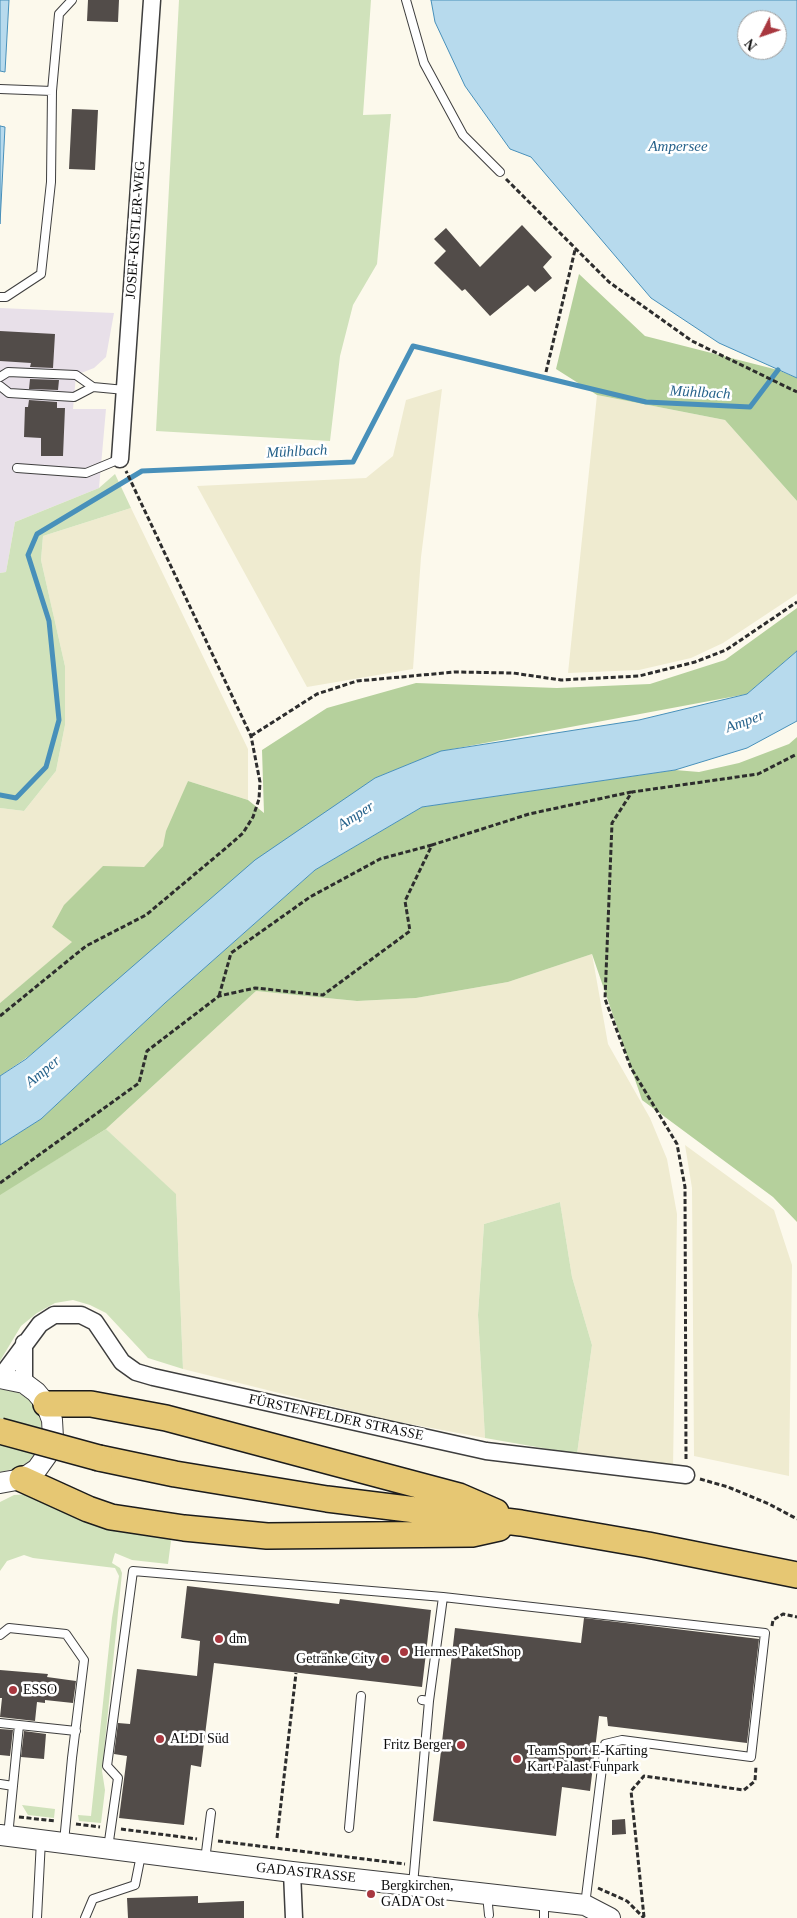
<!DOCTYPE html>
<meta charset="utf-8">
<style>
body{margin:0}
#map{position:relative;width:797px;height:1918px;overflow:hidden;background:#fcf9ec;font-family:Georgia,serif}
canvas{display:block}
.north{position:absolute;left:737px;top:10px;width:50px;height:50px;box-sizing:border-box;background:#fff;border:1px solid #9d9d9d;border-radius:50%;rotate:229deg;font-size:14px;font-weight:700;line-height:20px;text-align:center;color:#0b0b0b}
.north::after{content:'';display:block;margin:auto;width:18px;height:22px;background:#a8373f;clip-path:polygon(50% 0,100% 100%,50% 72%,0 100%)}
</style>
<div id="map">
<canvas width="797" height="1918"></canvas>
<div class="north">N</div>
</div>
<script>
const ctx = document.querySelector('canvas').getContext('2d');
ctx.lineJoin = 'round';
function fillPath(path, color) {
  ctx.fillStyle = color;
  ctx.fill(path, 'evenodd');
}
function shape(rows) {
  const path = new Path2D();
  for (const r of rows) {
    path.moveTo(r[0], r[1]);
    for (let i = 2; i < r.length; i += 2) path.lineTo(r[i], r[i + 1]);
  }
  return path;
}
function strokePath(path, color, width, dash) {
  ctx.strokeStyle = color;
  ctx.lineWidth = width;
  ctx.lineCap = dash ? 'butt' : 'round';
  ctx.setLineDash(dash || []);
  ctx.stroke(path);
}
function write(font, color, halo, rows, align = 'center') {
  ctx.font = font + ' Georgia,serif';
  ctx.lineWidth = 5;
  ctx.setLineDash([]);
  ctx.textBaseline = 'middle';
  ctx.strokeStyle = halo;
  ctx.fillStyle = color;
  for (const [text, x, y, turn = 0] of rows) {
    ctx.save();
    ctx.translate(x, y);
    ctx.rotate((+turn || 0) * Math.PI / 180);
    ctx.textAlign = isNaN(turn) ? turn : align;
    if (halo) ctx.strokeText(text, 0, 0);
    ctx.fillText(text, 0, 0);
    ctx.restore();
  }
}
fillPath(shape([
 [0,308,114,313,106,357,94,368,76,375,73,409,106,409,99,488,15,522,6,572,0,573]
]), '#e8e0e9');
fillPath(shape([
 [442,389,421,557,413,669,307,687,197,486,366,478,393,456,406,400],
 [597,395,725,420,797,501,797,594,723,643,691,658,639,670,568,673],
 [131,508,248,749,248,800,188,781,163,846,144,867,52,927,73,942,0,1003,0,808,24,811,56,771,65,725,65,666,41,560,43,536],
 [592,954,608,1044,650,1118,667,1159,677,1214,673,1468,577,1454,592,1345,572,1277,560,1202,484,1224,478,1315,485,1438,383,1419,183,1369,176,1195,106,1129,256,991,357,1001,416,998,508,982],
 [685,1145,774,1210,792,1265,789,1476,694,1456,692,1188]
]), '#efebd0');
fillPath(shape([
 [179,0,371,0,363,115,391,114,377,264,353,305,340,356,330,441,156,431],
 [115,474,131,508,43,536,41,560,65,666,65,725,56,771,24,811,0,808,0,573,6,572,15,522,99,488],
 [106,1129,176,1194,183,1369,148,1358,106,1313,90,1305,73,1300,55,1303,37,1313,21,1326,0,1361,0,1194],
 [560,1202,572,1277,592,1345,577,1454,485,1438,478,1315,484,1224],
 [0,1389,19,1393,29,1400,36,1409,41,1422,42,1436,37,1450,29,1461,18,1468,0,1472],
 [30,1494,172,1533,168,1564,132,1560,115,1553,112,1563,120,1568,122,1573,102,1771,105,1790,101,1823,79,1821,78,1815,91,1816,112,1618,119,1576,115,1568,33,1558,24,1555,7,1561,0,1571,0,1502,14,1495],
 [22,1805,55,1809,54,1818,28,1815]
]), '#d0e2bb');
fillPath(shape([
 [579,274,645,336,778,370,797,378,797,501,725,420,597,395,556,369],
 [797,608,797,651,747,694,442,751,375,778,29,1056,0,1076,0,1003,72,942,52,927,64,905,103,866,144,867,163,846,166,831,188,781,248,800,264,813,262,750,327,708,416,683,557,688,650,684,725,660],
 [797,737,797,1222,773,1197,642,1100,592,954,508,982,416,998,357,1001,256,991,106,1129,0,1195,0,1145,41,1119,165,1003,315,870,422,807,675,770,699,772,739,763,789,744]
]), '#b5d09c');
const water = shape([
 [0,0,9,0,5,72,0,71,0,0],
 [431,0,797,0,797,378,719,343,651,298,531,157,510,149,465,86,435,22,431,0],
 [747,20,777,20,777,50,747,50,747,20],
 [0,126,5,127,0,224,0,126],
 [797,651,797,721,747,748,675,770,422,807,315,870,165,1003,41,1119,0,1145,0,1076,26,1059,255,860,375,778,441,751,639,720,747,694,797,651]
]);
fillPath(water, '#b7daed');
strokePath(water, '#4890ba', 1);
strokePath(shape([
 [0,795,16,798,46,767,59,720,49,621,28,555,37,534,142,471,353,462,413,346,646,402,750,407,778,370]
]), '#4890ba', 5);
fillPath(shape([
 [88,0,119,0,118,22,87,21],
 [72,109,98,110,95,170,69,169],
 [522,225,552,257,543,267,552,278,535,292,528,285,490,316,465,289,462,291,434,263,446,251,434,239,446,228,480,267],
 [0,331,55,334,53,368,30,367,31,363,0,361],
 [30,379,59,380,58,390,29,389],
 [29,400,57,402,57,408,65,408,63,456,41,456,41,438,24,437,25,407,28,407],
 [187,1586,339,1604,340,1599,431,1610,422,1687,214,1663,201,1767,191,1765,184,1825,119,1818,127,1756,114,1754,118,1723,130,1724,137,1669,197,1676,200,1641,181,1638],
 [584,1618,759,1639,747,1743,608,1726,607,1717,599,1716,590,1791,562,1787,556,1836,433,1821,455,1628,581,1643],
 [0,1670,48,1674,47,1677,76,1681,73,1703,45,1700,45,1703,37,1702,35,1721,0,1717,2,1698,0,1698],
 [0,1729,13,1730,10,1756,0,1755],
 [24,1731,46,1734,44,1759,21,1757],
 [625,1819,626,1834,612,1835,612,1820],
 [198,1896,198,1903,244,1901,244,1918,128,1918,127,1898]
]), '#524c49');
const service = shape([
 [406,0,424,63,463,135,500,172],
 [0,89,52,91],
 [0,297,6,297,41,274,51,182,52,91,59,14,72,0],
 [0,377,8,372,76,375,93,387,125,390],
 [0,386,9,393,74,397,93,387],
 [17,468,86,473,120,459],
 [443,1597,765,1633,751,1757,622,1740,605,1744,585,1905],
 [0,1635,9,1628,66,1634,84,1660,72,1758,64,1842],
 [0,1723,76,1731],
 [0,1784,13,1786],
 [349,1828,361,1696],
 [8,1836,19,1725],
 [108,1848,118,1778,107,1766,133,1571,443,1597,429,1701],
 [205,1860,211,1813],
 [413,1885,429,1701,422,1700],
 [487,1895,489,1915],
 [544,1900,544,1918],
 [37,1918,41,1840],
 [85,1918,93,1899,135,1885,141,1855]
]);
const minor = shape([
 [120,459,152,0],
 [0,1378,40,1324,54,1315,81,1315,95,1322,122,1362,136,1372,153,1377,486,1451,686,1475],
 [24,1383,24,1343],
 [292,1872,294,1918]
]);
const tertiary = shape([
 [0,1378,24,1383,36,1392,46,1404,52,1420,53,1438,47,1455,37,1469,22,1479,0,1483],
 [0,1835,292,1872,585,1905,610,1918]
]);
const primary = shape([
 [46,1404,91,1404,166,1418,459,1496,496,1512],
 [99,1458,175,1474,327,1499,521,1523,648,1545,797,1575],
 [22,1479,88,1509,111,1517,184,1528,267,1536,472,1534,499,1528]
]);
strokePath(service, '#3e3e3e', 10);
strokePath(minor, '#3e3e3e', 19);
strokePath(tertiary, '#3e3e3e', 22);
strokePath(primary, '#1c1c1c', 28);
strokePath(shape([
 [506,179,609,282,692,341,797,392],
 [546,372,575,250],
 [251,736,317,694,357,681,455,672,513,673,561,680,639,676,695,662,726,650,797,602],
 [219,996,231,953,310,897,380,859,432,845],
 [0,1016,86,946,146,915,226,848,243,833,253,817,259,799,260,782,251,736,126,471],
 [0,1183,139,1083,147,1051,219,996,255,988,323,995,410,931,405,901,432,845,529,814,631,792],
 [686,1459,685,1187,677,1144,631,1068,605,999,612,823,632,792,758,774,797,754],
 [700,1479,728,1487,769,1504,797,1519],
 [772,1626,773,1620,783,1614,797,1617],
 [19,1817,55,1821],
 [76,1824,100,1827],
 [121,1829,197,1839],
 [277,1838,296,1673],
 [218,1841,405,1864],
 [598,1888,627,1901,644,1918],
 [644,1917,631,1791,644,1776,744,1790,755,1781,756,1766]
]), '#2d2d2d', 3, [5, 2.5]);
strokePath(service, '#fff', 8);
strokePath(minor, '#fff', 16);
strokePath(tertiary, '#fff', 20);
strokePath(primary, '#e6c773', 25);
const primaryBridge = shape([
 [0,1431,99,1458]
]);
strokePath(primaryBridge, '#1c1c1c', 28, []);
strokePath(primaryBridge, '#e6c773', 25);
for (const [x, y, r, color] of [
 [219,1639,5,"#a8373f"],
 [404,1652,5,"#a8373f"],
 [385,1659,5,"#a8373f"],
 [13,1690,5,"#a8373f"],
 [160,1739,5,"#a8373f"],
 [461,1745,5,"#a8373f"],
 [517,1759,5,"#a8373f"],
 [371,1894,5,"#a8373f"]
]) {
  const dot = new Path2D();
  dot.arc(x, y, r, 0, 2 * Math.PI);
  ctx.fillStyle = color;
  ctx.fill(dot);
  strokePath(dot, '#fff', 2);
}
write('14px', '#0b0b0b', '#fff', [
 ["JOSEF-KISTLER-WEG",136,230,-86],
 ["FÜRSTENFELDER STRASSE",336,1418,12],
 ["GADASTRASSE",306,1873,6]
]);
write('14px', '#0b0b0b', '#fff', [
 ["dm",229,1639],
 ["Hermes PaketShop",414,1652],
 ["Getränke City",375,1659,"right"],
 ["ESSO",23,1690],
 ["ALDI Süd",170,1739],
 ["Fritz Berger",451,1745,"right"],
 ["TeamSport E-Karting",527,1751],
 ["Kart Palast Funpark",527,1767],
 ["Bergkirchen,",381,1886],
 ["GADA Ost",381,1902]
], 'left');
write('italic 15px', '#26628b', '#fff', [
 ["Ampersee",678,147],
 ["Mühlbach",700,393,3],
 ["Mühlbach",297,452,-3],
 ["Amper",745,722,-20],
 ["Amper",356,816,-32],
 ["Amper",43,1072,-40]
]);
</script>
